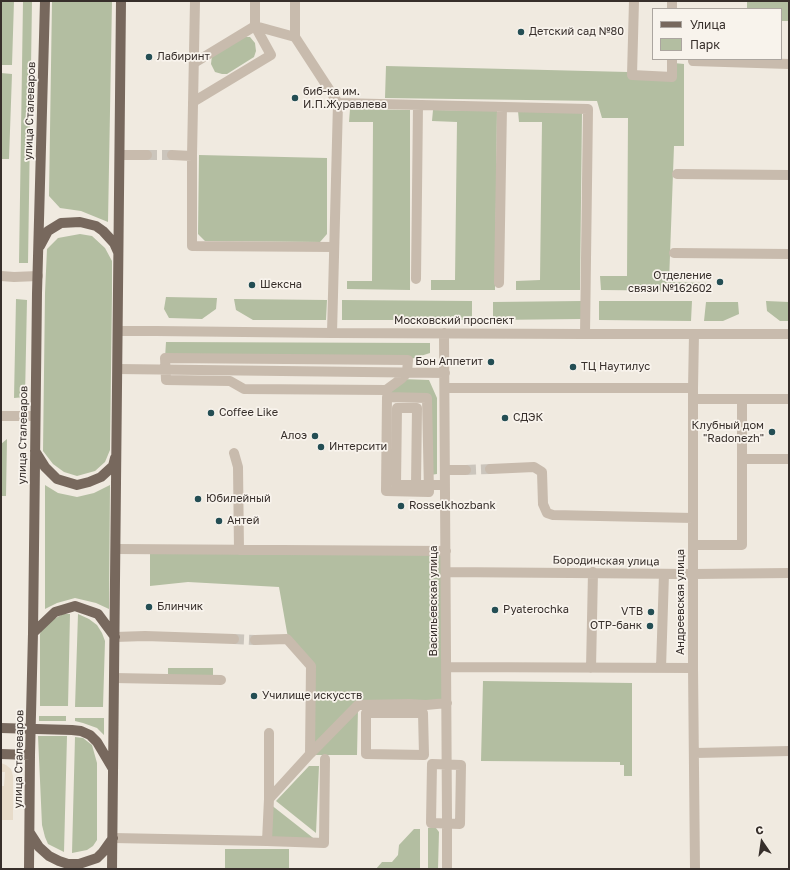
<!DOCTYPE html>
<meta charset="utf-8">
<style>
body{margin:0}
#map{position:relative;width:790px;height:870px;overflow:hidden;background:#f0eae0;font-family:"Golos Text",sans-serif}
canvas{display:block}
.frame{position:absolute;inset:0;border:2px solid #372f2b;pointer-events:none}
.legend{position:absolute;left:652px;top:8px;width:130px;height:52px;box-sizing:border-box;background:#f8f3ec;border:1px solid #aba59f;margin:0;padding:5px 7px;list-style:none;font-size:12px;color:#372f2b}
.legend li{display:flex;align-items:center;gap:8px;height:20px}
.legend b{width:20px;border:1px solid #aba59f}
.north{position:absolute;left:742px;top:822px;width:40px;height:40px;-webkit-text-stroke:3px #f8f3ec;paint-order:stroke;rotate:347deg;font-size:11px;font-weight:700;line-height:16px;text-align:center;color:#372f2b}
.north::after{content:'';display:block;margin:auto;width:14px;height:18px;background:#372f2b;clip-path:polygon(50% 0,100% 100%,50% 72%,0 100%)}
</style>
<div id="map">
<canvas width="790" height="870"></canvas>
<div class="frame"></div>
<ul class="legend">
<li><b style="height:5px;background:#77685d"></b>Улица</li>
<li><b style="height:11px;background:#b3bea1"></b>Парк</li>
</ul>
<div class="north">С</div>
</div>
<script>
const ctx = document.querySelector('canvas').getContext('2d');
ctx.lineJoin = 'round';
function fillPath(path, color) {
  ctx.fillStyle = color;
  ctx.fill(path, 'evenodd');
}
function shape(rows) {
  const path = new Path2D();
  for (const r of rows) {
    path.moveTo(r[0], r[1]);
    for (let i = 2; i < r.length; i += 2) path.lineTo(r[i], r[i + 1]);
  }
  return path;
}
function strokePath(path, color, width, dash) {
  ctx.strokeStyle = color;
  ctx.lineWidth = width;
  ctx.lineCap = dash ? 'butt' : 'round';
  ctx.setLineDash(dash || []);
  ctx.stroke(path);
}
function write(font, color, halo, rows, align = 'center') {
  ctx.font = font + ' "Golos Text",sans-serif';
  ctx.lineWidth = 3.5;
  ctx.setLineDash([]);
  ctx.textBaseline = 'middle';
  ctx.strokeStyle = halo;
  ctx.fillStyle = color;
  for (const [text, x, y, turn = 0] of rows) {
    ctx.save();
    ctx.translate(x, y);
    ctx.rotate((+turn || 0) * Math.PI / 180);
    ctx.textAlign = isNaN(turn) ? turn : align;
    if (halo) ctx.strokeText(text, 0, 0);
    ctx.fillText(text, 0, 0);
    ctx.restore();
  }
}
fillPath(shape([
 [1,1,14,1,12,65,1,65],
 [23,1,32,1,28,263,19,263],
 [52,1,112,1,108,222,81,211,60,208,49,196],
 [747,1,789,1,789,21,781,21,781,9,747,9],
 [244,37,250,37,255,43,256,51,254,57,227,74,222,74,215,72,211,64,212,55],
 [674,63,684,64,684,146,674,146,669,282,710,283,698,291,601,290,600,276,627,276,628,118,602,118,597,101,385,98,386,66,628,72,673,79],
 [1,73,12,74,9,159,1,159],
 [350,109,410,110,410,290,347,289,347,281,372,281,373,122,349,122],
 [433,110,497,111,495,290,431,290,431,280,455,280,457,122,432,121],
 [518,111,582,113,580,290,516,290,516,281,540,280,542,122,519,122],
 [199,155,327,158,327,234,320,242,205,241,198,234],
 [80,234,92,236,105,248,112,261,112,293,110,450,105,462,95,471,77,476,64,472,53,464,43,451,45,293,47,249,58,238],
 [166,297,217,298,216,309,202,319,169,318,164,309],
 [16,299,27,300,25,397,14,398],
 [234,299,327,300,326,320,253,320,236,310],
 [342,300,472,301,472,320,342,320],
 [581,301,581,319,493,320,493,302],
 [599,301,692,301,691,321,599,320],
 [766,301,789,302,789,321,780,321,767,311],
 [706,302,738,302,739,314,723,321,704,321],
 [166,342,430,343,430,353,408,360,165,358],
 [401,379,429,380,437,398,437,474,430,475,427,398,387,397],
 [7,439,6,496,1,496,1,444],
 [45,485,58,493,77,497,94,493,110,485,109,609,96,603,75,598,57,603,45,609],
 [150,552,442,553,443,701,357,703,312,749,313,666,288,638,279,587,188,582,150,586],
 [63,614,70,614,68,706,40,706,40,634,42,629,54,619],
 [78,614,89,619,97,625,102,633,105,641,103,707,75,707],
 [168,668,213,668,213,675,168,675],
 [483,681,632,683,632,776,624,776,624,765,620,765,620,762,481,761],
 [358,708,357,755,312,755],
 [39,716,66,716,66,721,39,721],
 [75,718,104,718,104,735,97,728,83,723,75,721],
 [38,736,67,736,64,852,48,844,45,837,42,825],
 [75,737,83,738,92,745,97,763,97,840,93,846,87,850,72,853],
 [309,766,319,766,316,833,276,801],
 [270,804,317,841,269,840],
 [428,828,436,828,439,832,438,869,428,869],
 [414,829,420,829,420,869,376,869,382,862,392,862,398,855,399,845],
 [225,849,289,849,289,869,225,869]
]), '#b3bea1');
fillPath(shape([
 [1,763,6,765,11,769,13,776,13,820,1,820,1,786,4,786,5,772,1,772]
]), '#e7dbc9');
strokePath(shape([
 [147,155,172,155],
 [466,470,490,469],
 [234,639,255,640]
]), '#cbc5bc', 10, [10, 5]);
strokePath(shape([
 [295,1,295,37,338,103,588,109,585,334],
 [634,1,632,75,672,77,672,59],
 [672,1,672,9],
 [255,26,295,37],
 [693,61,789,64],
 [194,63,255,26,255,1],
 [193,102,271,55,255,26],
 [120,155,147,155],
 [172,155,192,156,195,1],
 [192,156,192,246,334,247],
 [677,174,789,175],
 [674,253,789,254],
 [1,276,14,277,38,276],
 [416,279,418,105],
 [499,283,502,107],
 [118,331,156,331,332,333,585,334,789,334],
 [332,333,338,103],
 [444,333,447,819,447,869],
 [694,334,693,388,693,668,695,869],
 [165,358,408,360,407,373,401,379,386,390,244,389,230,381,166,380,165,358],
 [118,369,445,373],
 [445,388,693,388],
 [387,397,427,398,429,492,386,491,387,397],
 [693,399,789,399],
 [1,416,35,416],
 [234,453,238,467,239,550],
 [742,459,789,459],
 [490,469,534,467,542,472,543,504,547,513,553,515,693,518],
 [445,470,466,470],
 [416,485,417,408,397,408,396,485,445,485],
 [694,545,742,545,742,399],
 [116,549,446,551],
 [446,572,694,574,789,573],
 [115,637,145,636,234,639],
 [255,640,287,639,311,666,310,754],
 [446,667,693,668],
 [591,668,593,572],
 [661,668,664,574],
 [114,678,221,680],
 [366,713,423,713,424,755,366,754,366,713],
 [695,753,789,751],
 [432,764,461,765,460,824,431,823,432,764],
 [269,799,269,733],
 [113,838,267,841,269,799,310,754,358,705,409,704,426,705,447,703],
 [267,841,324,843,325,759]
]), '#c8bbad', 10);
strokePath(shape([
 [40,246,48,231,61,223,80,222,96,226,103,231,114,243,118,252],
 [35,451,45,467,57,479,77,485,89,482,101,477,113,466,115,458],
 [33,633,55,612,75,606,98,614,115,637],
 [1,728,72,730,81,731,90,735,97,742,113,769],
 [1,754,30,755],
 [30,833,39,847,49,856,59,861,68,864,79,864,97,858,103,852,113,838],
 [29,869,30,755,33,633,37,293,45,1],
 [112,869,121,1]
]), '#77685d', 10);
for (const [x, y, r, color] of [
 [521,32,4,"#244e54"],
 [149,57,4,"#244e54"],
 [295,98,4,"#244e54"],
 [720,282,4,"#244e54"],
 [252,285,4,"#244e54"],
 [491,362,4,"#244e54"],
 [573,367,4,"#244e54"],
 [211,413,4,"#244e54"],
 [505,418,4,"#244e54"],
 [772,432,4,"#244e54"],
 [315,436,4,"#244e54"],
 [321,447,4,"#244e54"],
 [198,499,4,"#244e54"],
 [401,506,4,"#244e54"],
 [219,521,4,"#244e54"],
 [149,607,4,"#244e54"],
 [495,610,4,"#244e54"],
 [651,612,4,"#244e54"],
 [650,626,4,"#244e54"],
 [254,696,4,"#244e54"]
]) {
  const dot = new Path2D();
  dot.arc(x, y, r, 0, 2 * Math.PI);
  ctx.fillStyle = color;
  ctx.fill(dot);
  strokePath(dot, '#f8f3ec', 1.5);
}
write('11px', '#372f2b', '#f8f3ec', [
 ["Детский сад №80",529,32],
 ["Лабиринт",157,57],
 ["биб-ка им.",303,92],
 ["И.П.Журавлева",303,105],
 ["Отделение",712,276,"right"],
 ["связи №162602",712,289,"right"],
 ["Шексна",260,285],
 ["Бон Аппетит",483,362,"right"],
 ["ТЦ Наутилус",581,367],
 ["Coffee Like",219,413],
 ["СДЭК",513,418],
 ["Клубный дом",764,426,"right"],
 ["\"Radonezh\"",764,439,"right"],
 ["Алоэ",307,436,"right"],
 ["Интерсити",329,447],
 ["Юбилейный",206,499],
 ["Rosselkhozbank",409,506],
 ["Антей",227,521],
 ["Блинчик",157,607],
 ["Pyaterochka",503,610],
 ["VTB",643,612,"right"],
 ["OTP-банк",642,626,"right"],
 ["Училище искусств",262,696]
], 'left');
write('11px', '#372f2b', '#f8f3ec', [
 ["улица Сталеваров",30,111,-88],
 ["Московский проспект",454,321],
 ["улица Сталеваров",23,435,-89],
 ["Бородинская улица",606,561,1],
 ["Васильевская улица",434,601,-90],
 ["Андреевская улица",681,602,-90],
 ["улица Сталеваров",19,759,-89]
]);
</script>
